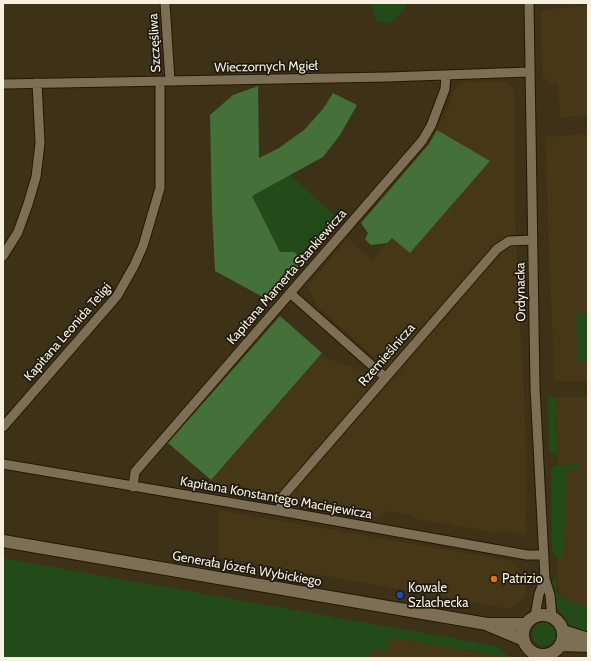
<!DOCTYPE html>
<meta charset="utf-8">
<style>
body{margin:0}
#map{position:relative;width:591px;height:661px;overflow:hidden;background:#3d3118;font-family:Cabin,sans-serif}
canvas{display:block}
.frame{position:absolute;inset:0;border:4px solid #f7efe0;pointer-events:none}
</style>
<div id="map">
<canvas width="591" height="661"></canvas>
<div class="frame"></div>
</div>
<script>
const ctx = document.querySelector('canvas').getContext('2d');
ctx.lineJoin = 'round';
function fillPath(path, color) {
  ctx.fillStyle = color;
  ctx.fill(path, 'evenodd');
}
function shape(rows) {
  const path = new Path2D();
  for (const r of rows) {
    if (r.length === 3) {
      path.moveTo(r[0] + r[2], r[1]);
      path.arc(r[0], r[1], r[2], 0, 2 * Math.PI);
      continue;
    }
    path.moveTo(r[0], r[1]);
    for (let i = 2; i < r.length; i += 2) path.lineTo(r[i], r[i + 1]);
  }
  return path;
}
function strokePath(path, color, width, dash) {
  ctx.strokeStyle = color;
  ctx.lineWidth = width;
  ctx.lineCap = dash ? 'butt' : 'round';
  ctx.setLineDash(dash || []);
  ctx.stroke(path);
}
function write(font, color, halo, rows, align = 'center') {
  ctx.font = font + ' Cabin,sans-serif';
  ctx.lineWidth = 3.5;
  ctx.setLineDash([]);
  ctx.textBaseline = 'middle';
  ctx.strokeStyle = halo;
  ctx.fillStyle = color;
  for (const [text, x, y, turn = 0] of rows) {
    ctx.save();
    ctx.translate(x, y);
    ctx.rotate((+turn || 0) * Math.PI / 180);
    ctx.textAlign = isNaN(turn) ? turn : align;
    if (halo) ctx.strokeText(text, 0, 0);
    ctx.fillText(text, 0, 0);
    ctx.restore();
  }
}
fillPath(shape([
 [588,6,588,116,560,118,558,83,547,83,547,79,543,79,541,13,544,10,548,9],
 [506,81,514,90,515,216,527,461,526,535,499,530,498,533,411,518,412,515,386,511,376,521,201,490,322,353,327,358,367,373,378,361,317,306,307,286,348,238,372,260,392,237,410,253,490,161,437,130,449,106,454,90,464,82],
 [588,134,588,381,554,381,545,137],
 [555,397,588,397,588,620,563,602,557,584,558,456],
 [219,510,511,561,526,575,525,597,510,609,219,557],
 [390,637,510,658,370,658,371,649]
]), '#463716');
fillPath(shape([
 [371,3,405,3,405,8,390,24,376,21],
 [290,175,341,221,306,262,294,252,280,252,252,196],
 [576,313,588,313,588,361,578,361],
 [548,397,555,397,558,456,554,455,549,451],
 [578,464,579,469,567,469,564,554,561,559,557,558,552,552,551,469,555,465],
 [3,558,497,646,510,658,390,637,387,652,372,649,369,658,3,658],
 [556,576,556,590,561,597,588,608,588,634,573,628,557,608,552,587,552,581],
 [544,634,12]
]), '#234a19');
fillPath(shape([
 [258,86,259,158,279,148,304,130,323,109,333,93,357,105,340,135,323,157,252,196,280,252,294,252,306,262,272,302,215,271,212,212,210,115,233,95],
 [437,130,490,161,410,253,392,238,387,243,371,245,365,239,368,233,361,223,429,144],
 [280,316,322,353,211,480,168,443]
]), '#44703a');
const street = shape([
 [165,3,170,81],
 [529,3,535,388,545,579,550,595,552,617],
 [3,84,388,77,529,72],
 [3,256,18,232,28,204,36,177,40,143,37,83],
 [290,293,385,377],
 [3,427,117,296,134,266,143,246,160,188,160,81],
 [3,464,280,511,527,555,544,555],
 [133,487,135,472,422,141,431,126,445,89,446,75],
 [280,511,283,496,497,249,509,241,533,240],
 [535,616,539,594,545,579]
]);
const secondary = shape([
 [3,541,487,624,526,624],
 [543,635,20],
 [488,625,524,640],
 [563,631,588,639],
 [561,645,588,646]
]);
strokePath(street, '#241801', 11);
strokePath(secondary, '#241801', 14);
strokePath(street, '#7d6f55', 9);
strokePath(secondary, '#7d6f55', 12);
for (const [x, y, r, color] of [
 [494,579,4,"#e8710a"],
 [400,595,4,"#1a4fb4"]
]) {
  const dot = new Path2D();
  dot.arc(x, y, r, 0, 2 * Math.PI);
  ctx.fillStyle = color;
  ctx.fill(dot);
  strokePath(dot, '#1f1a0f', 1.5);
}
write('13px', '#f7efe0', '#1f1a0f', [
 ["Szczęśliwa",155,43,-93],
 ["Wieczornych Mgieł",266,67,-1],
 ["Kapitana Mamerta Stankiewicza",287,277,-49],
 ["Ordynacka",521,292,-91],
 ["Kapitana Leonida Teligi",68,332,-49],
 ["Rzemieślnicza",387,355,-49],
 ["Kapitana Konstantego Maciejewicza",276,498,10],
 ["Generała Józefa Wybickiego",247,569,10]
]);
write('13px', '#f7efe0', '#1f1a0f', [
 ["Patrizio",502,579],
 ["Kowale",408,588],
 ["Szlachecka",408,603]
], 'left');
</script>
